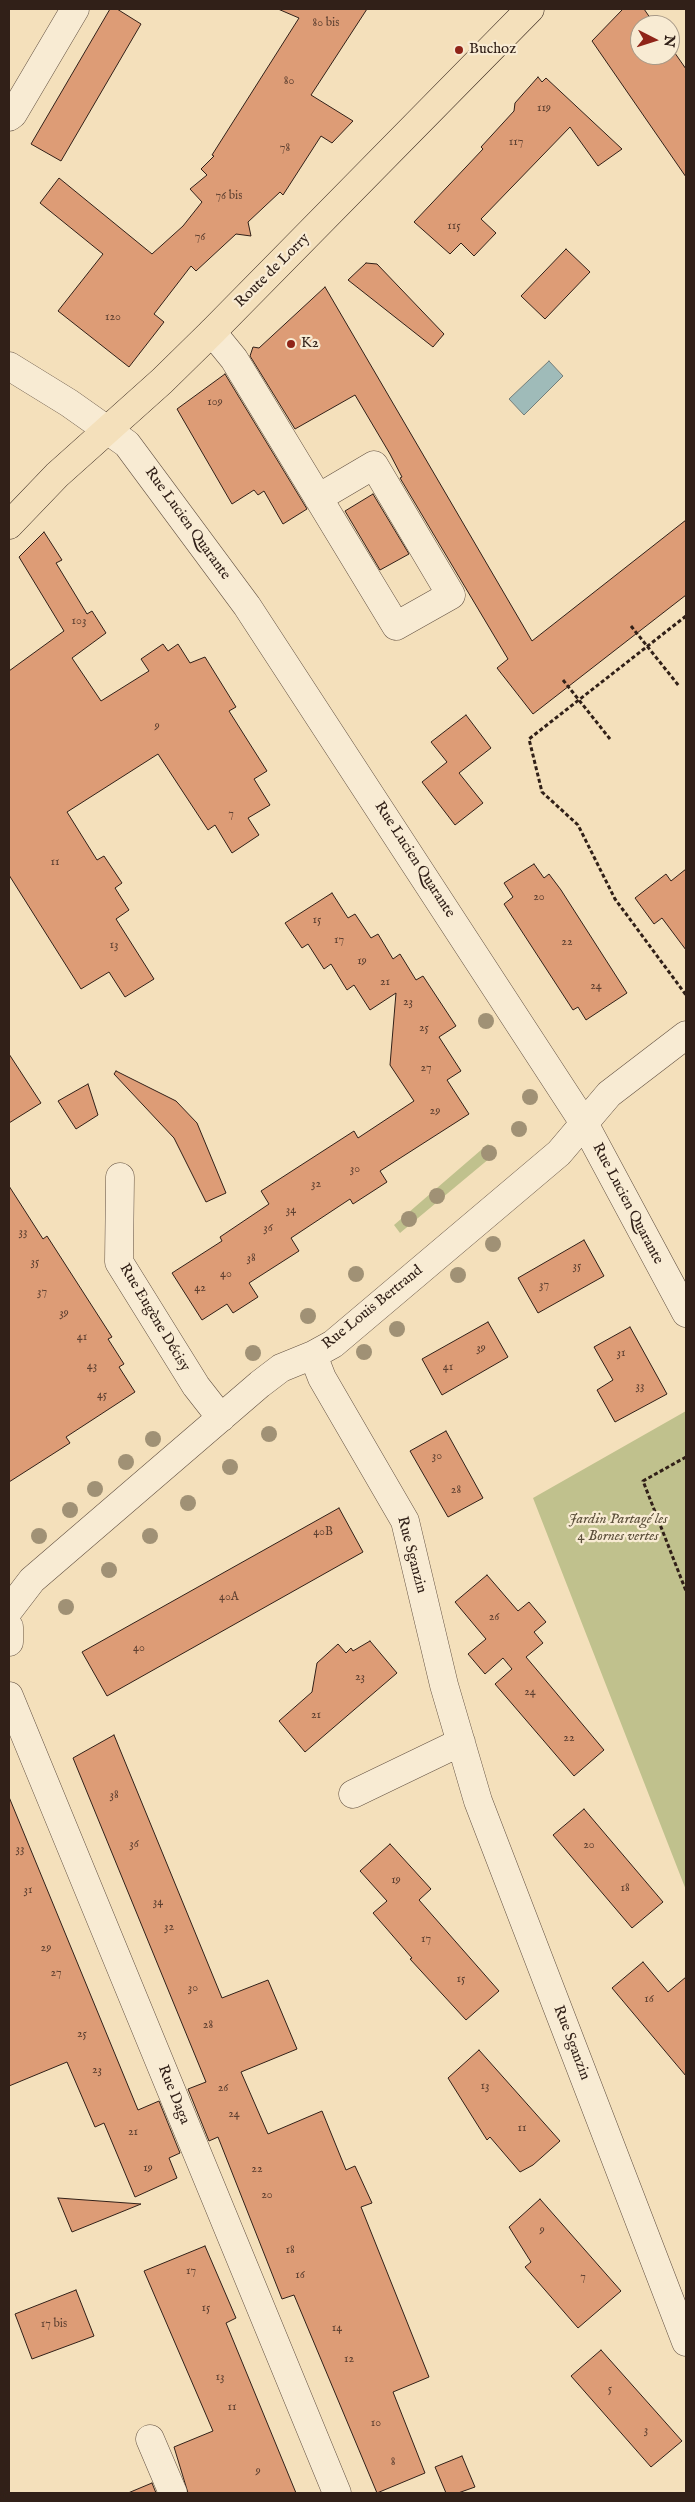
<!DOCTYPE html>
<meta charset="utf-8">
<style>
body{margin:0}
#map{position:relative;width:695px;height:2502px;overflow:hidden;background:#f4e0bb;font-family:"IM FELL English",serif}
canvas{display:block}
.frame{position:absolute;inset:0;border:10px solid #312018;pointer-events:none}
.north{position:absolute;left:630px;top:15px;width:50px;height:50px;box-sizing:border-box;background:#f8ebd3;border:1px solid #a89a88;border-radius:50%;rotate:95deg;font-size:14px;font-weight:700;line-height:20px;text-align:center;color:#312018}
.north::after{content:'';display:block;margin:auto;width:18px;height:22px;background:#8f2418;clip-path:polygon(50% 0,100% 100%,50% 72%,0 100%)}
</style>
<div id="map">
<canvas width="695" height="2502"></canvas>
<div class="frame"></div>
<div class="north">N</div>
</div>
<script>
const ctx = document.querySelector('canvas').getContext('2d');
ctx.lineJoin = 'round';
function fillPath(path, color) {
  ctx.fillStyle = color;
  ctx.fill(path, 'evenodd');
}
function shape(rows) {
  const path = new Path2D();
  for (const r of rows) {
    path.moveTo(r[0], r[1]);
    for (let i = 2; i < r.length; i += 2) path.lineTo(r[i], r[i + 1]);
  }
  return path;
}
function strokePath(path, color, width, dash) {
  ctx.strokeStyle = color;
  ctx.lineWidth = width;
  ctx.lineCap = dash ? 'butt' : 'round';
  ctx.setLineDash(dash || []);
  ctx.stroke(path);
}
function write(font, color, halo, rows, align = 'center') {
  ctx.font = font + ' "IM FELL English",serif';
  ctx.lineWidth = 4.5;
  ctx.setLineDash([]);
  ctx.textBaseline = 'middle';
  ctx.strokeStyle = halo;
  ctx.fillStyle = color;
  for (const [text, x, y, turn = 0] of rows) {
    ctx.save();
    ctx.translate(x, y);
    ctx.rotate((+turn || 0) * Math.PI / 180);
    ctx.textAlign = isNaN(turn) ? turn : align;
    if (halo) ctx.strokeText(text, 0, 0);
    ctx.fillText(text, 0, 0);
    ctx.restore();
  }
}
fillPath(shape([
 [488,1144,496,1153,400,1233,394,1225],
 [686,1411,686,1890,533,1498]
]), '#c0c18d');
const water = shape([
 [549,361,563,376,524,415,509,399,549,361]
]);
fillPath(water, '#9fbbb9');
strokePath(water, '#737d79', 1);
const building = shape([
 [110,9,117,9,141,24,61,161,31,144,110,9],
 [278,9,367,9,311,95,353,121,332,143,321,136,283,195,280,192,248,222,251,236,236,234,196,271,191,266,154,314,164,322,129,367,58,311,103,254,40,203,59,178,152,254,183,226,202,202,190,189,207,175,201,169,214,156,212,155,299,18,278,9],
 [623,9,644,9,655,25,640,25,640,55,670,55,670,46,686,69,686,177,592,41,623,9],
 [538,77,542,82,546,78,622,149,598,166,570,127,481,219,496,233,474,256,461,243,450,254,414,222,483,149,481,147,514,111,515,103,538,77],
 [566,249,590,272,545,319,521,296,566,249],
 [366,263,377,264,444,334,433,347,348,280,366,263],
 [325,287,532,641,686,520,686,595,533,714,497,668,508,659,400,478,402,477,390,454,355,395,295,429,250,356,253,347,259,348,325,287],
 [225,374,307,509,283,524,264,491,258,495,254,490,232,504,177,409,225,374],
 [373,494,409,554,380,570,345,511,373,494],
 [44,532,62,560,56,563,87,614,92,611,106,633,72,658,101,701,149,671,141,659,163,644,168,651,178,644,190,663,205,657,236,707,229,711,267,771,254,779,270,805,248,818,259,835,232,853,215,825,208,830,158,754,67,812,97,860,104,856,122,883,115,888,129,910,116,919,154,979,125,997,109,972,81,989,9,875,9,671,64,631,19,557,44,532],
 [466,715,491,748,459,773,483,803,455,825,422,782,447,762,431,742,466,715],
 [534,864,544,878,549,874,561,890,627,993,586,1020,578,1007,573,1010,504,904,513,897,504,883,534,864],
 [686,869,686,950,662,918,654,924,635,898,666,874,671,881,686,869],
 [332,893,348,918,355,914,371,938,378,934,393,959,400,954,416,980,423,976,456,1026,439,1037,461,1071,447,1080,469,1114,380,1171,387,1182,353,1204,350,1199,291,1238,299,1251,249,1283,258,1297,233,1313,227,1304,202,1320,172,1273,222,1241,220,1237,269,1204,261,1191,354,1131,358,1138,414,1101,390,1065,396,993,370,1010,354,985,347,990,331,964,324,969,308,944,302,948,285,923,332,893],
 [9,1054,41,1103,9,1123,9,1054],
 [116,1071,176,1101,197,1123,226,1193,206,1202,174,1138,114,1074,116,1071],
 [88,1084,98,1115,76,1129,58,1101,88,1084],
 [9,1186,43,1239,47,1236,112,1337,108,1339,124,1364,119,1367,135,1392,66,1437,70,1443,9,1482,9,1186],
 [584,1240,604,1276,538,1313,518,1278,584,1240],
 [488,1322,508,1357,442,1395,422,1359,488,1322],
 [630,1327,667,1394,615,1422,597,1390,613,1380,594,1347,630,1327],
 [446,1431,483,1498,448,1517,410,1451,446,1431],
 [339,1508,363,1552,107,1696,82,1652,339,1508],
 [487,1575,518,1611,529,1602,546,1622,534,1632,543,1643,526,1657,604,1750,574,1776,495,1684,512,1669,503,1658,485,1674,468,1654,486,1639,455,1602,487,1575],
 [370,1641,397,1673,305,1752,279,1721,312,1692,317,1663,338,1644,346,1653,351,1648,353,1651,370,1641],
 [114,1735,222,1998,268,1980,297,2049,241,2072,268,2134,322,2111,346,2170,355,2166,372,2203,361,2207,429,2377,393,2392,425,2473,377,2493,294,2295,282,2299,218,2137,209,2141,188,2089,206,2082,73,1758,114,1735],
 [9,1797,138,2110,159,2101,180,2153,169,2158,177,2178,135,2197,104,2123,95,2127,67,2062,9,2086,9,1797],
 [584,1809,663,1902,632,1928,553,1835,584,1809],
 [390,1844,431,1889,419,1900,499,1991,466,2020,410,1959,412,1958,373,1913,387,1901,360,1871,390,1844],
 [643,1962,668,1992,686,1977,686,2076,612,1988,643,1962],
 [479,2050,560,2141,533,2165,520,2172,490,2137,487,2140,448,2078,479,2050],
 [58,2198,141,2204,72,2232,58,2198],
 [540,2199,621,2291,578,2328,525,2267,531,2262,509,2227,540,2199],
 [205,2246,236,2318,226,2323,296,2493,188,2493,174,2447,213,2431,144,2271,205,2246],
 [76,2290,94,2336,32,2359,15,2314,76,2290],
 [601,2350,682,2441,651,2467,571,2376,601,2350],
 [462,2456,475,2487,458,2493,446,2493,435,2467,462,2456],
 [152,2483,156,2493,128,2493,152,2483]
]);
fillPath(building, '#dd9c76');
strokePath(building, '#312018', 1);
const minor = shape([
 [9,117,13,114,75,9],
 [212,332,234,359,396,626,451,595,374,465,318,498],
 [9,366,69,403,127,444,247,606,584,1123,686,1313],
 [120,1177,119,1262,196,1386,221,1418],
 [313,1355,322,1378,405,1521,444,1685,478,1801,686,2342],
 [9,1610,32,1580,260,1384,281,1368,313,1355,333,1344,559,1153,609,1094,686,1035],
 [9,1627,9,1642],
 [9,1696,337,2493],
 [353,1794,461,1742],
 [150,2439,173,2493]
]);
const major = shape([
 [9,525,57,475,162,381,212,332,530,9]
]);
strokePath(minor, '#625041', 29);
strokePath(major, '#312018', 29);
strokePath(shape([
 [686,616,529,739,542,792,578,825,615,899,686,995],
 [631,626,679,686],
 [563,680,610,739],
 [686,1457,643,1481,686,1591]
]), '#312018', 3, [4, 2.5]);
strokePath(minor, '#f8ebd3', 28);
strokePath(major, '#f4e0bb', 28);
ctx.fillStyle = '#a09175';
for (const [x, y] of [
 [486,1021],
 [530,1097],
 [519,1129],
 [489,1153],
 [437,1196],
 [409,1219],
 [493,1244],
 [356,1274],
 [458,1275],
 [308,1316],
 [397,1329],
 [364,1352],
 [253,1353],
 [269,1434],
 [153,1439],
 [126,1462],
 [230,1467],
 [95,1489],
 [188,1503],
 [70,1510],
 [39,1536],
 [150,1536],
 [109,1570],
 [66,1607]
]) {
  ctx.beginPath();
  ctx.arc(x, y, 8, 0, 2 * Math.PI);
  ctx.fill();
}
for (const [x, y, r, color] of [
 [459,50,5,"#8f2418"],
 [291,344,5,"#8f2418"]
]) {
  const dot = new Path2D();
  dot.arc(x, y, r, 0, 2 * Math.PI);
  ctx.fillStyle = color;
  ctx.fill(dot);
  strokePath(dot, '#f8ebd3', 2);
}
write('12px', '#5c3f30', null, [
 ["80 bis",326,24],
 ["80",289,82],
 ["119",544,109],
 ["117",516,143],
 ["78",285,149],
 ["76 bis",229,197],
 ["115",454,227],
 ["76",200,238],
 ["120",113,318],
 ["109",215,403],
 ["103",79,622],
 ["9",157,727],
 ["7",231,815],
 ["11",55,863],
 ["20",539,898],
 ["15",317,921],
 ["17",339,941],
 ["22",567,943],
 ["13",114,946],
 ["19",362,962],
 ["21",385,983],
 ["24",596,987],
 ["23",408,1003],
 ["25",424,1029],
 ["27",426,1069],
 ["29",435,1112],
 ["30",355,1170],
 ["32",316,1185],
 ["34",291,1211],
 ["36",268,1229],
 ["33",23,1233],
 ["38",251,1259],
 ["35",35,1263],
 ["35",577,1267],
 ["40",226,1275],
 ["37",544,1286],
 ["42",200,1289],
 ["37",42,1293],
 ["39",64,1314],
 ["41",82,1338],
 ["39",481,1349],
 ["31",621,1354],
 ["43",92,1367],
 ["41",448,1368],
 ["33",640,1387],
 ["45",102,1396],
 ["30",437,1457],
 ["28",456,1491],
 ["40B",323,1533],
 ["40A",229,1598],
 ["26",494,1618],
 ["40",139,1649],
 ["23",360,1678],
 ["24",530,1693],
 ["21",316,1716],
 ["22",569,1739],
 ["38",114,1796],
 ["36",134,1845],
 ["20",589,1846],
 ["33",20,1850],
 ["19",396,1881],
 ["18",625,1889],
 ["31",28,1891],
 ["34",158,1903],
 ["32",169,1928],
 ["17",426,1940],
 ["29",46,1949],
 ["27",56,1974],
 ["15",461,1980],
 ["30",193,1989],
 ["16",649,2000],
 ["28",208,2026],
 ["25",82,2035],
 ["23",97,2071],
 ["13",485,2087],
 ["26",223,2089],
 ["24",234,2115],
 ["11",522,2129],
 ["21",133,2133],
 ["19",148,2169],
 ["22",257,2170],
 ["20",267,2196],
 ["9",542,2231],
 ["18",290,2251],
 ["17",191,2272],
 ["16",300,2276],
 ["7",583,2278],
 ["15",206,2309],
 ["17 bis",54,2325],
 ["14",337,2329],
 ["12",349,2360],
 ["13",220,2378],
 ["5",610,2390],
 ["11",232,2408],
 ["10",376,2424],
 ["3",646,2431],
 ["8",393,2463],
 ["9",258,2472]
]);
write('15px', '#312018', '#f8ebd3', [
 ["Buchoz",469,50],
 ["K2",301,344]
], 'left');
write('15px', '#312018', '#f8ebd3', [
 ["Route de Lorry",273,271,-45],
 ["Rue Lucien Quarante",187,524,54],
 ["Rue Lucien Quarante",414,860,57],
 ["Rue Lucien Quarante",627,1204,62],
 ["Rue Louis Bertrand",373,1308,-39],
 ["Rue Eugène Décisy",154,1318,59],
 ["Rue Sganzin",411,1555,75],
 ["Rue Sganzin",571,2043,69],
 ["Rue Daga",173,2095,68]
]);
write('italic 15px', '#5c503b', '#f8ebd3', [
 ["Jardin Partagé les",618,1520],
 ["4 Bornes vertes",618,1537]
]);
</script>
